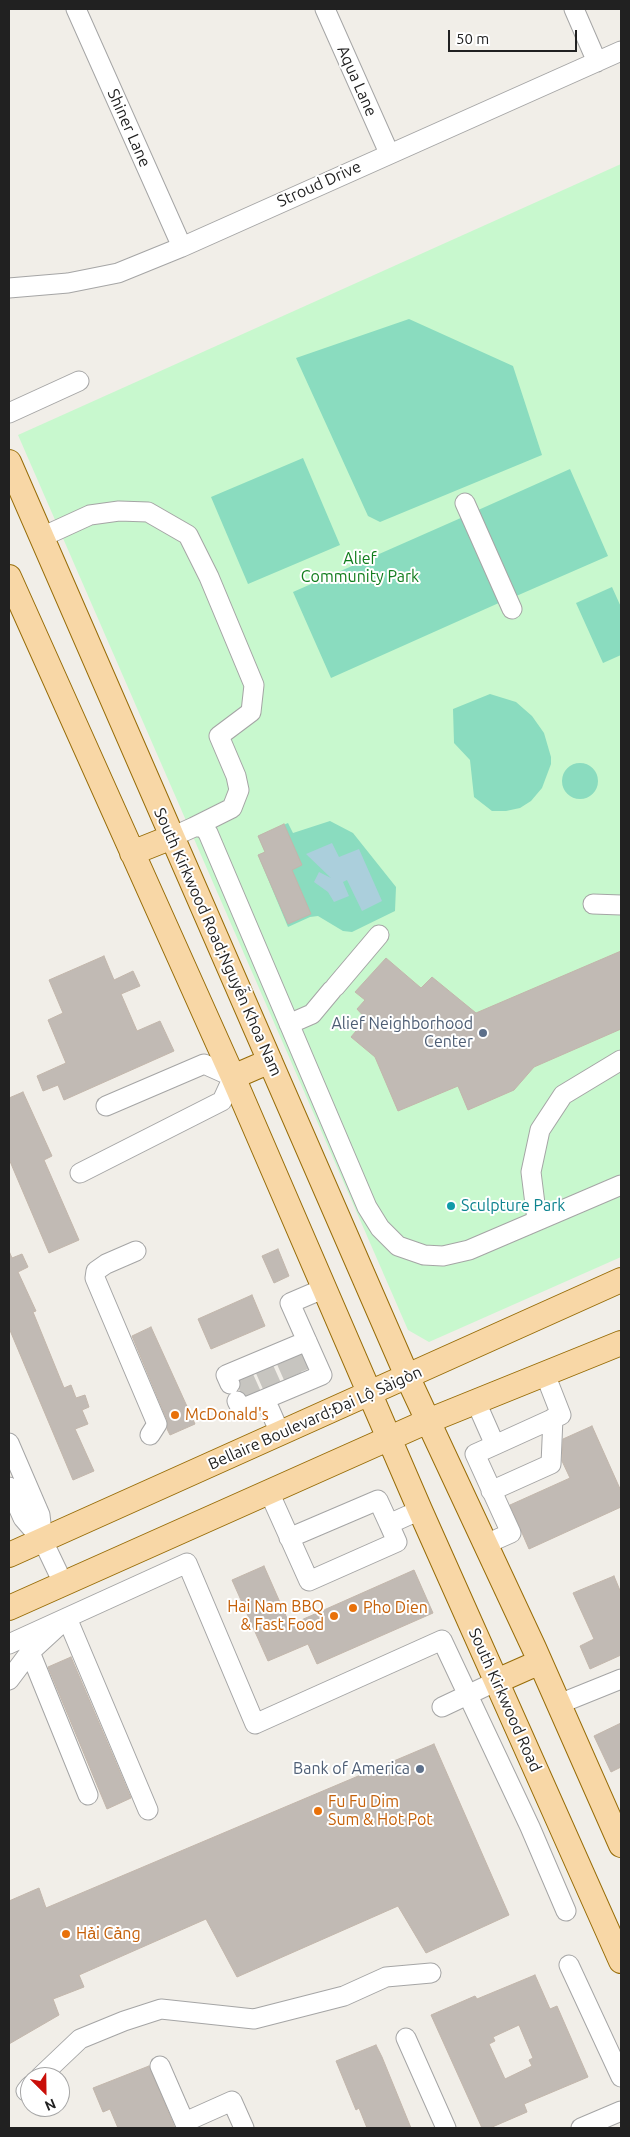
<!DOCTYPE html>
<meta charset="utf-8">
<style>
body{margin:0}
#map{position:relative;width:630px;height:2137px;overflow:hidden;background:#f1eee8;font-family:Ubuntu,sans-serif}
canvas{display:block}
.frame{position:absolute;inset:0;border:10px solid #212121;pointer-events:none}
.north{position:absolute;left:20px;top:2067px;width:50px;height:50px;box-sizing:border-box;background:#fff;border:1px solid #a6a6a6;border-radius:50%;rotate:157deg;font-size:14px;font-weight:700;line-height:20px;text-align:center;color:#212121}
.north::after{content:'';display:block;margin:auto;width:18px;height:22px;background:#c90f09;clip-path:polygon(50% 0,100% 100%,50% 72%,0 100%)}
.scale{position:absolute;left:448px;top:30px;width:129px;height:22px;box-sizing:border-box;border:2px solid #212121;border-top:0;padding-left:6px;font-size:15px;line-height:18px;white-space:nowrap;color:#212121;-webkit-text-stroke:4px #fff;paint-order:stroke}
</style>
<div id="map">
<canvas width="630" height="2137"></canvas>
<div class="frame"></div>
<div class="north">N</div>
<div class="scale">50 m</div>
</div>
<script>
const ctx = document.querySelector('canvas').getContext('2d');
ctx.lineJoin = 'round';
function fillPath(path, color) {
  ctx.fillStyle = color;
  ctx.fill(path, 'evenodd');
}
function shape(rows) {
  const path = new Path2D();
  for (const r of rows) {
    if (r.length === 3) {
      path.moveTo(r[0] + r[2], r[1]);
      path.arc(r[0], r[1], r[2], 0, 2 * Math.PI);
      continue;
    }
    path.moveTo(r[0], r[1]);
    for (let i = 2; i < r.length; i += 2) path.lineTo(r[i], r[i + 1]);
  }
  return path;
}
function strokePath(path, color, width, dash) {
  ctx.strokeStyle = color;
  ctx.lineWidth = width;
  ctx.lineCap = dash ? 'butt' : 'round';
  ctx.setLineDash(dash || []);
  ctx.stroke(path);
}
function write(font, color, halo, rows, align = 'center') {
  ctx.font = font + ' Ubuntu,sans-serif';
  ctx.lineWidth = 4;
  ctx.setLineDash([]);
  ctx.textBaseline = 'middle';
  ctx.strokeStyle = halo;
  ctx.fillStyle = color;
  for (const [text, x, y, turn = 0] of rows) {
    ctx.save();
    ctx.translate(x, y);
    ctx.rotate((+turn || 0) * Math.PI / 180);
    ctx.textAlign = isNaN(turn) ? turn : align;
    if (halo) ctx.strokeText(text, 0, 0);
    ctx.fillText(text, 0, 0);
    ctx.restore();
  }
}
fillPath(shape([
 [621,164,621,1257,429,1342,408,1330,18,435]
]), '#c8f8ce');
fillPath(shape([
 [409,319,513,366,542,455,380,522,368,516,296,358],
 [303,458,340,545,248,584,211,497],
 [570,469,608,556,514,597,476,511],
 [463,517,501,602,331,678,293,592],
 [612,587,621,607,621,655,603,663,576,603],
 [490,694,516,702,532,716,544,733,551,757,551,764,542,788,531,801,520,808,506,811,492,811,474,797,470,760,454,743,453,709],
 [580,781,18],
 [330,821,353,833,396,887,395,911,352,932,343,931,318,916,310,917,288,927,258,855,265,852,258,836,288,823,293,833]
]), '#8adcbf');
fillPath(shape([
 [332,843,339,857,359,849,382,901,362,911,347,880,343,882,349,896,334,902,328,892,314,882,319,872,331,878,306,854]
]), '#abcfdc');
const building = shape([
 [284,824,302,865,292,870,311,914,288,924,258,855,265,852,258,836,284,824],
 [621,951,621,1029,534,1067,514,1090,468,1110,458,1086,398,1111,375,1057,351,1037,366,1019,357,1009,365,1000,355,992,386,958,421,988,432,977,476,1013,621,951],
 [104,956,114,980,133,971,140,986,121,994,137,1031,160,1021,174,1051,64,1100,58,1085,43,1091,37,1076,66,1063,48,1020,63,1013,49,980,104,956],
 [23,1092,52,1156,44,1160,79,1240,49,1253,9,1159,9,1098,23,1092],
 [278,1249,289,1276,274,1283,262,1256,278,1249],
 [9,1251,12,1258,22,1254,28,1267,18,1272,36,1311,33,1312,64,1388,71,1385,76,1398,85,1395,89,1407,82,1410,88,1424,75,1429,94,1471,73,1480,9,1328,9,1251],
 [252,1295,265,1326,211,1349,198,1319,252,1295],
 [151,1327,195,1424,170,1435,167,1429,167,1420,132,1336,151,1327],
 [592,1426,621,1491,621,1507,529,1549,510,1505,570,1478,562,1461,563,1439,592,1426],
 [264,1566,290,1625,414,1570,433,1613,317,1664,308,1644,268,1661,232,1580,264,1566],
 [614,1576,621,1593,621,1655,590,1669,580,1646,594,1639,573,1593,614,1576],
 [71,1657,131,1798,107,1809,48,1667,71,1657],
 [621,1723,621,1767,611,1772,594,1736,621,1723],
 [434,1744,509,1915,426,1953,398,1906,237,1977,206,1919,79,1975,84,1987,53,1999,59,2015,9,2044,9,1901,39,1888,46,1908,434,1744],
 [535,1975,550,2009,557,2006,588,2077,524,2104,527,2112,490,2128,482,2128,431,2015,475,1996,477,1999,535,1975],
 [519,2025,533,2058,529,2060,532,2066,505,2079,489,2044,495,2041,493,2037,519,2025],
 [376,2045,382,2057,411,2128,367,2128,359,2108,356,2110,336,2061,376,2045],
 [149,2066,175,2128,118,2128,110,2109,103,2112,93,2088,149,2066]
]);
fillPath(building, '#c1bab4');
strokePath(building, '#c2b6ab', 1);
strokePath(shape([
 [297,1353,305,1372],
 [285,1359,293,1377],
 [264,1368,272,1386],
 [244,1377,252,1395]
]), '#c7c5c0', 19, [19, 9]);
const minor = shape([
 [76,9,182,247],
 [325,9,389,153],
 [574,9,597,62],
 [9,288,68,283,118,273,182,247,621,51],
 [9,413,79,381],
 [465,503,512,609],
 [42,537,90,515,119,511,148,512,188,535,209,577,254,685,251,712,219,736,236,776,239,790,232,808,194,827],
 [172,837,194,827,203,827,208,833,367,1207,380,1228,398,1246,424,1255,443,1256,469,1250,621,1185],
 [593,904,621,905],
 [335,987,379,935],
 [289,1024,312,1014,332,990],
 [80,1173,222,1101,233,1077,204,1064,106,1106],
 [537,1220,531,1172,540,1130,563,1095,621,1060],
 [136,1251,106,1264,96,1271,95,1278,157,1424,150,1435],
 [230,1384,226,1375,307,1341],
 [237,1401,241,1409,265,1399],
 [476,1402,495,1445,561,1415,545,1374],
 [280,1433,265,1399,322,1375,290,1303,325,1288],
 [9,1443,40,1515,43,1541],
 [9,1487,23,1518,43,1541,64,1585],
 [491,1491,551,1464,553,1418],
 [269,1492,309,1581,397,1542,389,1524,420,1510],
 [289,1538,378,1500,389,1524],
 [486,1544,511,1533,475,1454,495,1445],
 [9,1644,187,1563,255,1724,442,1640,530,1827,566,1911],
 [30,1652,88,1795],
 [9,1680,30,1652,67,1618,148,1810],
 [559,1704,621,1679],
 [442,1707,497,1681],
 [569,1965,621,2077],
 [406,2038,446,2128],
 [160,2066,187,2128],
 [40,2077,80,2039,124,2021,161,2009,254,2019,344,1996,386,1977,431,1973],
 [26,2091,30,2086],
 [185,2122,232,2101,244,2128],
 [581,2128,621,2111]
]);
const major = shape([
 [9,462,407,1376,534,1648,621,1845],
 [9,577,233,1077,420,1510,621,1961],
 [132,853,172,837],
 [233,1077,270,1061],
 [9,1555,621,1280],
 [9,1608,428,1421,621,1343],
 [497,1681,540,1662]
]);
strokePath(minor, '#a5a5a5', 21);
strokePath(major, '#976c07', 26);
strokePath(minor, '#fff', 19);
strokePath(major, '#f8d7a6', 24);
for (const [x, y, r, color] of [
 [483,1033,5,"#5c6f8a"],
 [451,1206,5,"#0f9aa8"],
 [175,1415,5,"#e8710a"],
 [353,1608,5,"#e8710a"],
 [334,1616,5,"#e8710a"],
 [420,1769,5,"#5c6f8a"],
 [318,1811,5,"#e8710a"],
 [66,1934,5,"#e8710a"]
]) {
  const dot = new Path2D();
  dot.arc(x, y, r, 0, 2 * Math.PI);
  ctx.fillStyle = color;
  ctx.fill(dot);
  strokePath(dot, '#fff', 2);
}
write('16px', '#212121', '#fff', [
 ["Aqua Lane",357,81,66],
 ["Shiner Lane",129,128,66],
 ["Stroud Drive",319,184,-24],
 ["South Kirkwood Road;Nguyễn Khoa Nam",218,942,66],
 ["Bellaire Boulevard;Đại Lộ Sàigòn",315,1418,-24],
 ["South Kirkwood Road",505,1700,66]
]);
write('16px', '#117d1d', '#fff', [
 ["Alief",360,559],
 ["Community Park",360,577]
]);
write('16px', '#4e5e75', '#fff', [
 ["Alief Neighborhood",473,1024],
 ["Center",473,1042],
 ["Bank of America",410,1769]
], 'right');
write('16px', '#0d838f', '#fff', [
 ["Sculpture Park",461,1206]
], 'left');
write('16px', '#c56008', '#fff', [
 ["McDonald's",185,1415],
 ["Hai Nam BBQ",324,1607,"right"],
 ["& Fast Food",324,1625,"right"],
 ["Pho Dien",363,1608],
 ["Fu Fu Dim",328,1802],
 ["Sum & Hot Pot",328,1820],
 ["Hải Cảng",76,1934]
], 'left');
</script>
